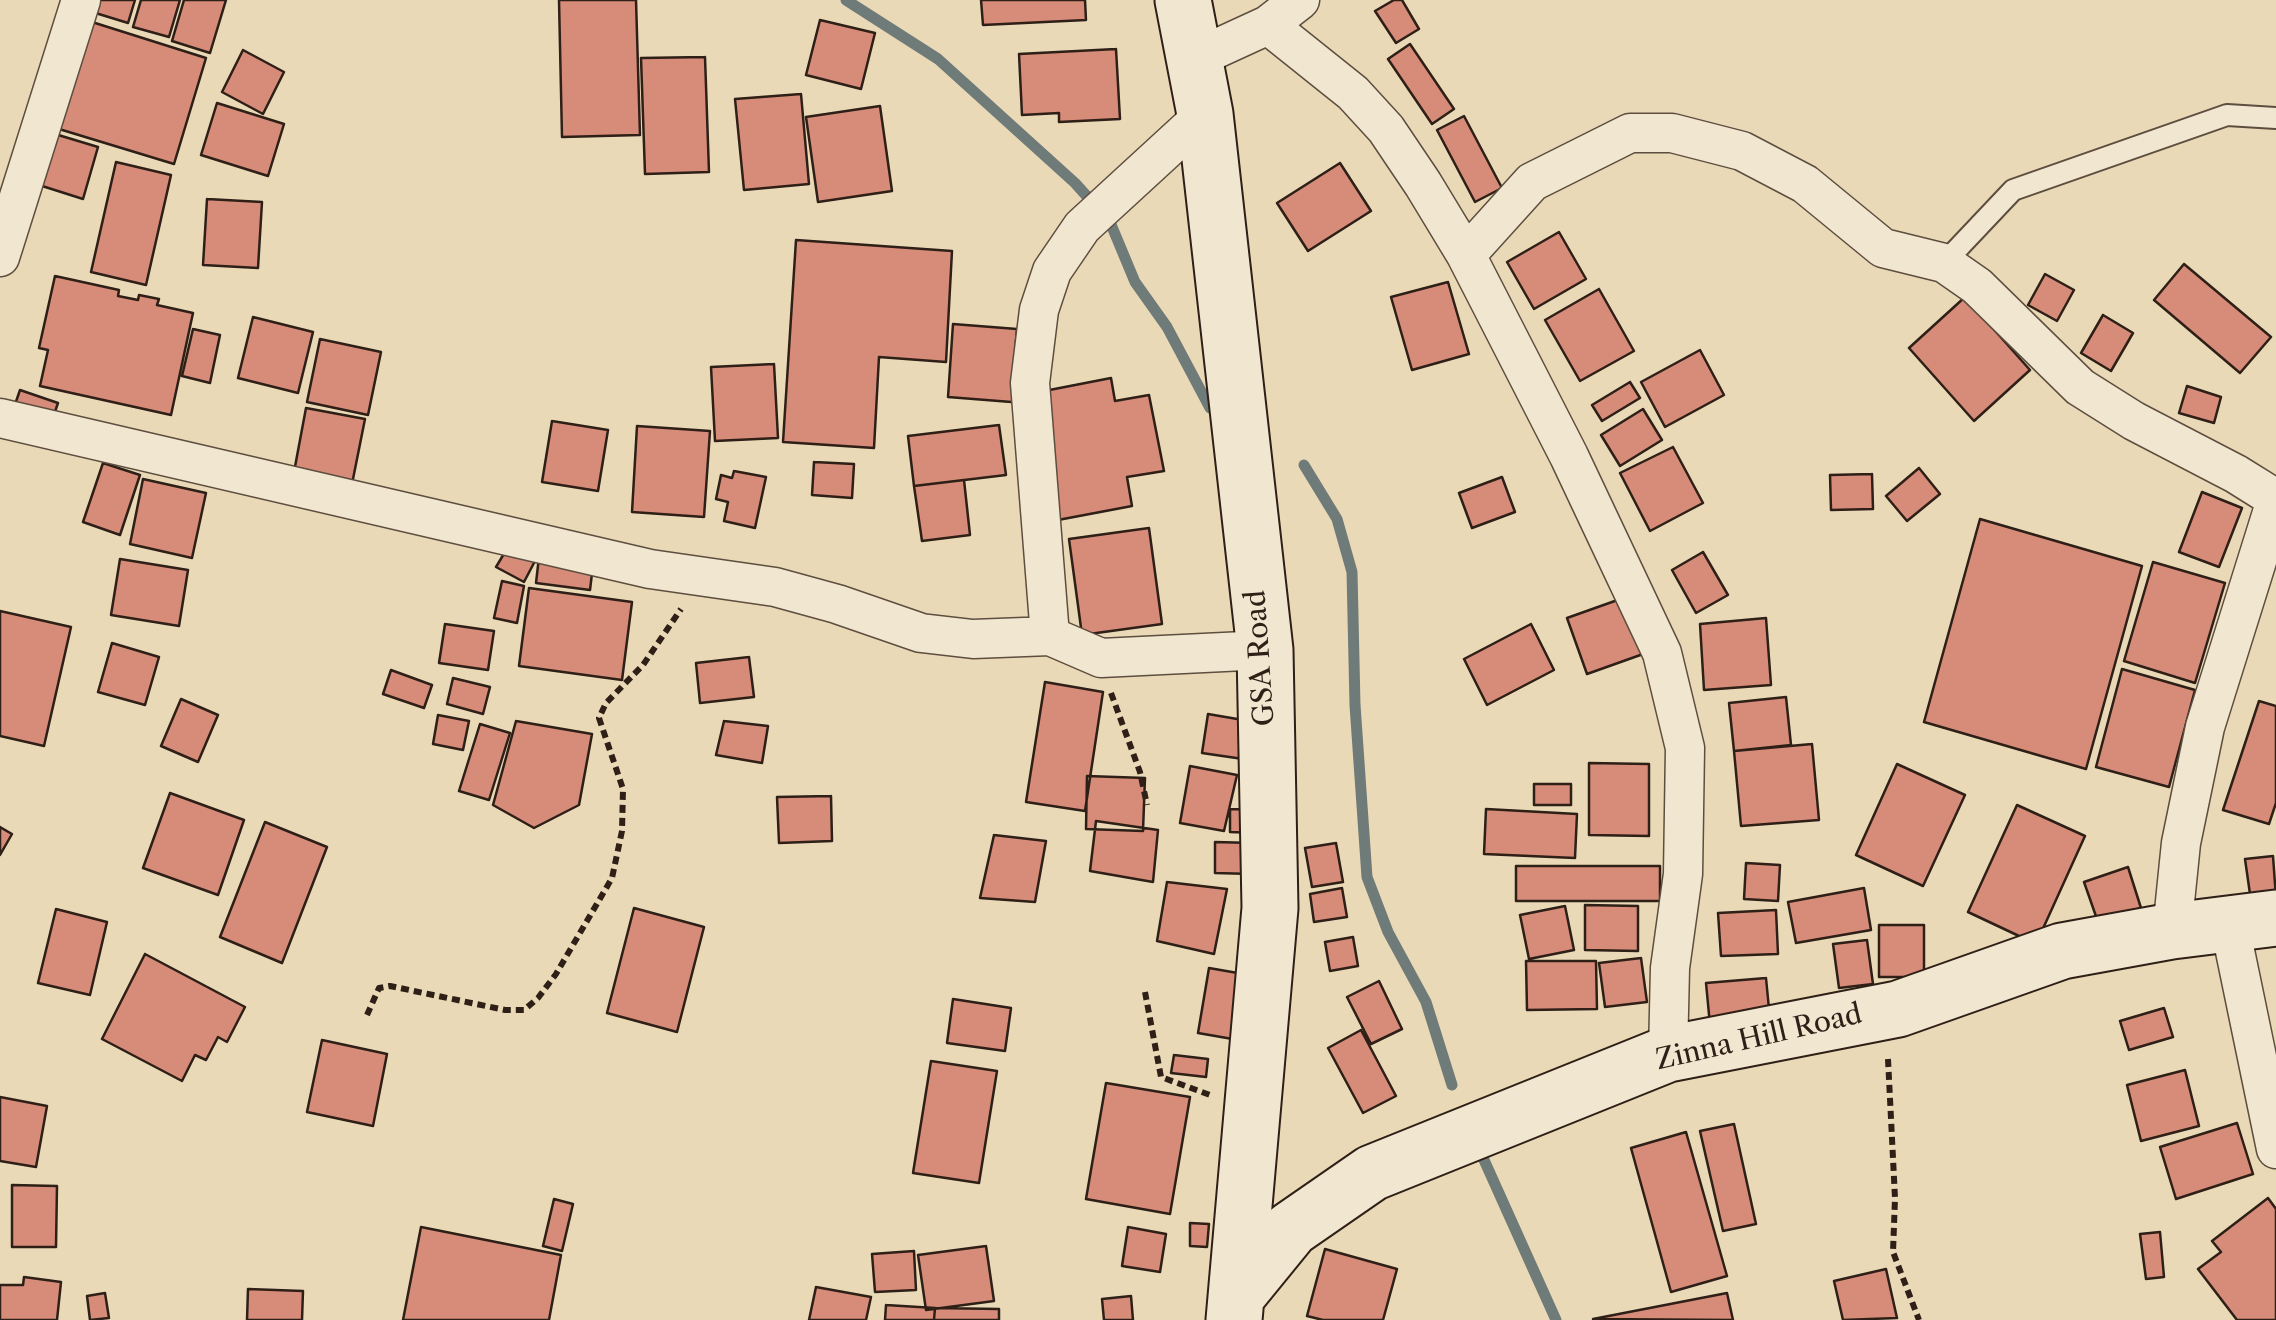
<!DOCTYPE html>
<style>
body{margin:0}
canvas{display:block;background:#ead9b7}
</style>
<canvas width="2276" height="1320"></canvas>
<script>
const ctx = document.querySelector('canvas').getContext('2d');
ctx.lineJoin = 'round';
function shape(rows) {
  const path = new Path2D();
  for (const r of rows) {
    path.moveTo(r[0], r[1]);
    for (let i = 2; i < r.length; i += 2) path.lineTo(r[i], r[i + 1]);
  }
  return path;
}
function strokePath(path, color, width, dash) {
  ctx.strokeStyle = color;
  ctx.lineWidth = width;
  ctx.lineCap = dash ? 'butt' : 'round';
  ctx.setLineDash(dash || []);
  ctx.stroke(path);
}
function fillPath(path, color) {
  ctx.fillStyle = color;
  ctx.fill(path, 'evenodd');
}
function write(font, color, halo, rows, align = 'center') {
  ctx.font = font + ' "Libre Caslon Text",serif';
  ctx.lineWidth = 8;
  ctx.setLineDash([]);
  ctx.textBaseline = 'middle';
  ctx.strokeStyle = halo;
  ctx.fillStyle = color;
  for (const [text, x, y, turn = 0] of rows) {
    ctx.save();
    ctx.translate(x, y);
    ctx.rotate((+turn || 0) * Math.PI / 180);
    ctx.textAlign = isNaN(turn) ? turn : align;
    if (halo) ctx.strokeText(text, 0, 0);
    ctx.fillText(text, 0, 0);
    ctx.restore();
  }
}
strokePath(shape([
 [846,0,938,59,1075,183,1110,222,1135,282,1167,327,1210,408],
 [1304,465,1337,519,1352,572,1355,705,1367,877,1388,932,1426,1002,1452,1085],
 [1480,1151,1556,1320]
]), '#6f7b78', 11);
const building = shape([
 [92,0,135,0,128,23,89,11,92,0],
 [141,0,180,0,169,37,133,27,141,0],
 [184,0,226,0,210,53,172,41,184,0],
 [559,0,636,0,640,135,562,137,559,0],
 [981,0,1085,0,1086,20,983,25,981,0],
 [1394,0,1402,0,1419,29,1396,43,1375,11,1394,0],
 [820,20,875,33,861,89,806,75,820,20],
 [92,22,206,58,174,164,59,129,92,22],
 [1410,44,1454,109,1432,124,1388,59,1410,44],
 [1116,49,1120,119,1059,122,1059,113,1022,115,1019,54,1116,49],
 [243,50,284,72,263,114,222,92,243,50],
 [705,57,709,172,645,174,641,58,705,57],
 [801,94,809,184,744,190,735,99,801,94],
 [217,103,284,124,268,176,201,155,217,103],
 [880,106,892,191,818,202,806,117,880,106],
 [1464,116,1502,188,1475,202,1437,130,1464,116],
 [55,134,98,147,83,199,39,185,55,134],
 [116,162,171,175,146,285,91,272,116,162],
 [1340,163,1371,211,1308,251,1277,203,1340,163],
 [207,199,262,202,258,268,203,265,207,199],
 [1559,232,1586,279,1534,309,1507,262,1559,232],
 [796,240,952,251,946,362,879,357,874,448,783,442,796,240],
 [2184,264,2271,337,2240,373,2154,300,2184,264],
 [2045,274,2074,290,2057,321,2028,305,2045,274],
 [55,276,119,290,118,296,138,300,139,295,159,299,157,305,193,313,171,415,40,386,48,350,39,348,55,276],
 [1448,282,1469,354,1412,370,1391,297,1448,282],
 [1599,289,1634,351,1580,381,1545,320,1599,289],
 [1965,297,2030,370,1974,421,1909,348,1965,297],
 [2103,315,2133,333,2111,371,2081,353,2103,315],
 [253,317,313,332,298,393,238,378,253,317],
 [953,324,1017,329,1015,352,1024,403,948,397,953,324],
 [193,329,220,335,210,383,182,376,193,329],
 [320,339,381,352,368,415,307,402,320,339],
 [1700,350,1724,395,1665,427,1641,382,1700,350],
 [774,364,778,438,715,441,711,367,774,364],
 [1111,378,1115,401,1149,395,1164,471,1127,477,1132,506,1058,520,1034,393,1111,378],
 [1630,382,1640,398,1602,421,1592,405,1630,382],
 [2187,386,2221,397,2214,423,2179,413,2187,386],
 [20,390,58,403,49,429,11,416,20,390],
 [306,408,365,419,352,484,294,472,306,408],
 [1643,409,1662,440,1620,466,1601,435,1643,409],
 [552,421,608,430,598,491,542,482,552,421],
 [999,425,1006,475,914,486,908,436,999,425],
 [637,426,710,431,704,517,632,512,637,426],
 [1673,447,1703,503,1650,531,1620,473,1673,447],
 [814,462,854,464,852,498,812,495,814,462],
 [103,463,140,475,120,535,83,522,103,463],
 [1919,468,1940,494,1907,521,1886,496,1919,468],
 [734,471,766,477,755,528,724,521,728,502,716,499,721,475,732,478,734,471],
 [1872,474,1873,509,1831,510,1830,475,1872,474],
 [1502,477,1515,512,1472,528,1459,493,1502,477],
 [143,479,206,493,192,558,130,544,143,479],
 [964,480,970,535,922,541,914,486,964,480],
 [2202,492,2242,508,2219,567,2179,552,2202,492],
 [1980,519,2142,566,2086,769,1924,722,1980,519],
 [1149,528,1162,624,1082,635,1069,539,1149,528],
 [508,547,535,561,524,582,496,567,508,547],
 [1703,552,1728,595,1696,613,1672,570,1703,552],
 [539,557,593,565,590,590,536,583,539,557],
 [120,559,188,570,179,626,111,615,120,559],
 [2153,562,2225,583,2195,683,2124,661,2153,562],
 [502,581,524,586,517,623,494,618,502,581],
 [529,588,632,602,622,680,519,666,529,588],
 [1626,597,1646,653,1587,674,1567,618,1626,597],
 [0,611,71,627,44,746,0,736,0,611],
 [1766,618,1771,685,1704,690,1700,624,1766,618],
 [445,624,494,631,488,670,439,663,445,624],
 [1531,624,1554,670,1487,705,1464,659,1531,624],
 [112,643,159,657,145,705,98,692,112,643],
 [749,657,754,697,700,703,696,663,749,657],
 [2122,669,2195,690,2169,787,2096,767,2122,669],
 [391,670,432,685,424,708,383,694,391,670],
 [453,678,490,687,483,714,447,704,453,678],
 [1045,682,1103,692,1085,811,1026,802,1045,682],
 [1786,697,1791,745,1734,751,1729,703,1786,697],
 [181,699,218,715,198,762,161,746,181,699],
 [2259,701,2276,706,2276,803,2269,824,2223,810,2259,701],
 [1208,714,1249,721,1243,759,1202,753,1208,714],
 [438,715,469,721,463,750,433,744,438,715],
 [516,721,592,734,579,805,534,828,493,805,516,721],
 [724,721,768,726,762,763,716,755,724,721],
 [480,724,510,733,489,800,459,791,480,724],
 [1812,744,1819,820,1741,826,1734,751,1812,744],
 [1589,763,1649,764,1649,836,1589,835,1589,763],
 [1897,764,1965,795,1923,886,1856,855,1897,764],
 [1190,766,1237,775,1224,831,1180,823,1190,766],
 [1087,776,1145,778,1143,831,1086,829,1087,776],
 [1534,784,1571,784,1571,805,1534,805,1534,784],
 [170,793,244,820,218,895,143,868,170,793],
 [831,796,832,841,779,843,777,797,831,796],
 [2017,805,2085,836,2036,944,1968,912,2017,805],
 [1230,809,1257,810,1256,833,1230,832,1230,809],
 [1486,809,1577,814,1575,858,1484,854,1486,809],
 [1096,821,1158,830,1153,882,1090,871,1096,821],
 [265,822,327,847,282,963,220,937,265,822],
 [0,827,12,834,0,855,0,827],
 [994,835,1046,841,1035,902,980,898,994,835],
 [1215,842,1253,843,1253,874,1215,873,1215,842],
 [1336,843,1343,882,1312,887,1305,848,1336,843],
 [2273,856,2276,898,2251,901,2245,859,2273,856],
 [1746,863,1780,865,1778,901,1744,899,1746,863],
 [1516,866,1660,866,1660,901,1516,901,1516,866],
 [2128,867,2141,908,2098,922,2084,882,2128,867],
 [1167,882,1227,889,1214,954,1157,941,1167,882],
 [1342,888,1347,917,1314,922,1310,894,1342,888],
 [1864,888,1871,930,1796,943,1788,902,1864,888],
 [1585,905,1638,906,1638,951,1585,950,1585,905],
 [1565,906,1574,950,1529,959,1520,915,1565,906],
 [634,908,704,927,677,1032,607,1013,634,908],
 [56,909,107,922,90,995,38,983,56,909],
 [1776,910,1778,954,1721,956,1718,913,1776,910],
 [1879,925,1924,925,1924,977,1879,977,1879,925],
 [1353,937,1358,966,1330,971,1325,942,1353,937],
 [1867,940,1873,984,1839,988,1833,944,1867,940],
 [145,954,245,1007,227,1042,218,1037,206,1060,195,1055,182,1081,102,1039,145,954],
 [1641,958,1647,1002,1605,1007,1599,963,1641,958],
 [1526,961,1596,961,1597,1009,1527,1010,1526,961],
 [1209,968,1255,976,1244,1041,1198,1033,1209,968],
 [1766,978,1770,1019,1710,1025,1706,983,1766,978],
 [1379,981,1402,1029,1371,1044,1347,997,1379,981],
 [953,999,1011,1008,1005,1051,947,1043,953,999],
 [2164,1008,2173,1037,2129,1050,2120,1021,2164,1008],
 [1361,1030,1396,1096,1363,1113,1328,1048,1361,1030],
 [322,1040,387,1054,373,1126,307,1112,322,1040],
 [1174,1055,1208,1059,1206,1077,1171,1073,1174,1055],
 [931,1061,997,1071,979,1183,913,1173,931,1061],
 [2185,1070,2199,1126,2141,1141,2127,1085,2185,1070],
 [1106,1083,1190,1097,1170,1214,1086,1199,1106,1083],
 [0,1097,47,1106,36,1167,0,1161,0,1097],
 [2237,1123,2253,1174,2176,1199,2160,1147,2237,1123],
 [1734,1124,1756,1224,1723,1231,1700,1131,1734,1124],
 [1686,1132,1727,1276,1671,1292,1631,1148,1686,1132],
 [12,1185,57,1186,56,1247,12,1247,12,1185],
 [2268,1198,2276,1209,2276,1320,2237,1320,2198,1269,2221,1252,2212,1241,2268,1198],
 [554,1199,573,1204,562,1251,543,1246,554,1199],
 [1190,1223,1209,1224,1207,1247,1190,1246,1190,1223],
 [421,1227,561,1255,549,1320,403,1320,421,1227],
 [1128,1227,1166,1234,1160,1272,1122,1266,1128,1227],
 [2160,1232,2164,1277,2146,1279,2140,1234,2160,1232],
 [986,1246,994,1301,926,1310,918,1255,986,1246],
 [1325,1249,1397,1269,1383,1320,1323,1320,1307,1316,1325,1249],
 [914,1251,916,1290,875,1292,872,1254,914,1251],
 [1886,1269,1897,1318,1843,1320,1834,1281,1886,1269],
 [24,1277,61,1282,57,1320,0,1320,0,1285,23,1285,24,1277],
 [816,1287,871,1297,866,1320,809,1320,816,1287],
 [248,1289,303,1291,302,1320,247,1320,248,1289],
 [105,1293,109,1318,90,1320,87,1296,105,1293],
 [1727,1293,1733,1320,1593,1319,1727,1293],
 [1131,1296,1133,1320,1104,1320,1102,1299,1131,1296],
 [886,1305,935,1308,934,1320,885,1320,886,1305],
 [935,1308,999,1309,999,1320,934,1320,935,1308]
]);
fillPath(building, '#d68c79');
strokePath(building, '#2e1f17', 2.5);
const lane = shape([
 [1944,263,2013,190,2227,115,2276,118]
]);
const street = shape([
 [1268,25,1353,93,1386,129,1423,184,1466,255,1569,456,1662,653,1685,748,1683,874,1670,968,1668,1054],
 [1194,59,1268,25,1300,0],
 [1466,255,1532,182,1630,133,1672,133,1742,151,1805,184,1883,248,1944,263,1977,286,2080,387,2134,421,2236,474,2276,499],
 [0,257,81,0],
 [0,418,650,569,775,587,837,604,921,633,973,639,1050,636,1101,658,1265,650],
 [1050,636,1030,383,1039,310,1052,271,1082,227,1205,114],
 [2229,922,2276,1149],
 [2172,931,2181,843,2205,727,2276,500]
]);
const secondary = shape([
 [1183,0,1205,114,1265,650,1270,908,1234,1320],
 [1238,1294,1291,1229,1372,1173,1668,1054,1898,1009,2062,951,2172,931,2276,918]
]);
strokePath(lane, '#5d4e3f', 24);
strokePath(street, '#5d4e3f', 41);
strokePath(secondary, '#2e1f17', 59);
strokePath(shape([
 [1111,693,1140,772,1147,805],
 [1145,992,1161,1077,1210,1095],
 [367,1015,379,988,390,986,505,1010,524,1010,538,998,556,974,612,878,622,831,623,789,599,718,606,703,643,665,681,609],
 [1888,1059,1895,1198,1893,1252,1919,1320]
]), '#2e1f17', 6, [8, 5]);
strokePath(lane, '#f1e6d0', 20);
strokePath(street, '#f1e6d0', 38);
strokePath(secondary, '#f1e6d0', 55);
write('28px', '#2e1f17', '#f1e6d0', [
 ["GSA Road",1261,658,-94],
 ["Zinna Hill Road",1759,1038,-13]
]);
</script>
